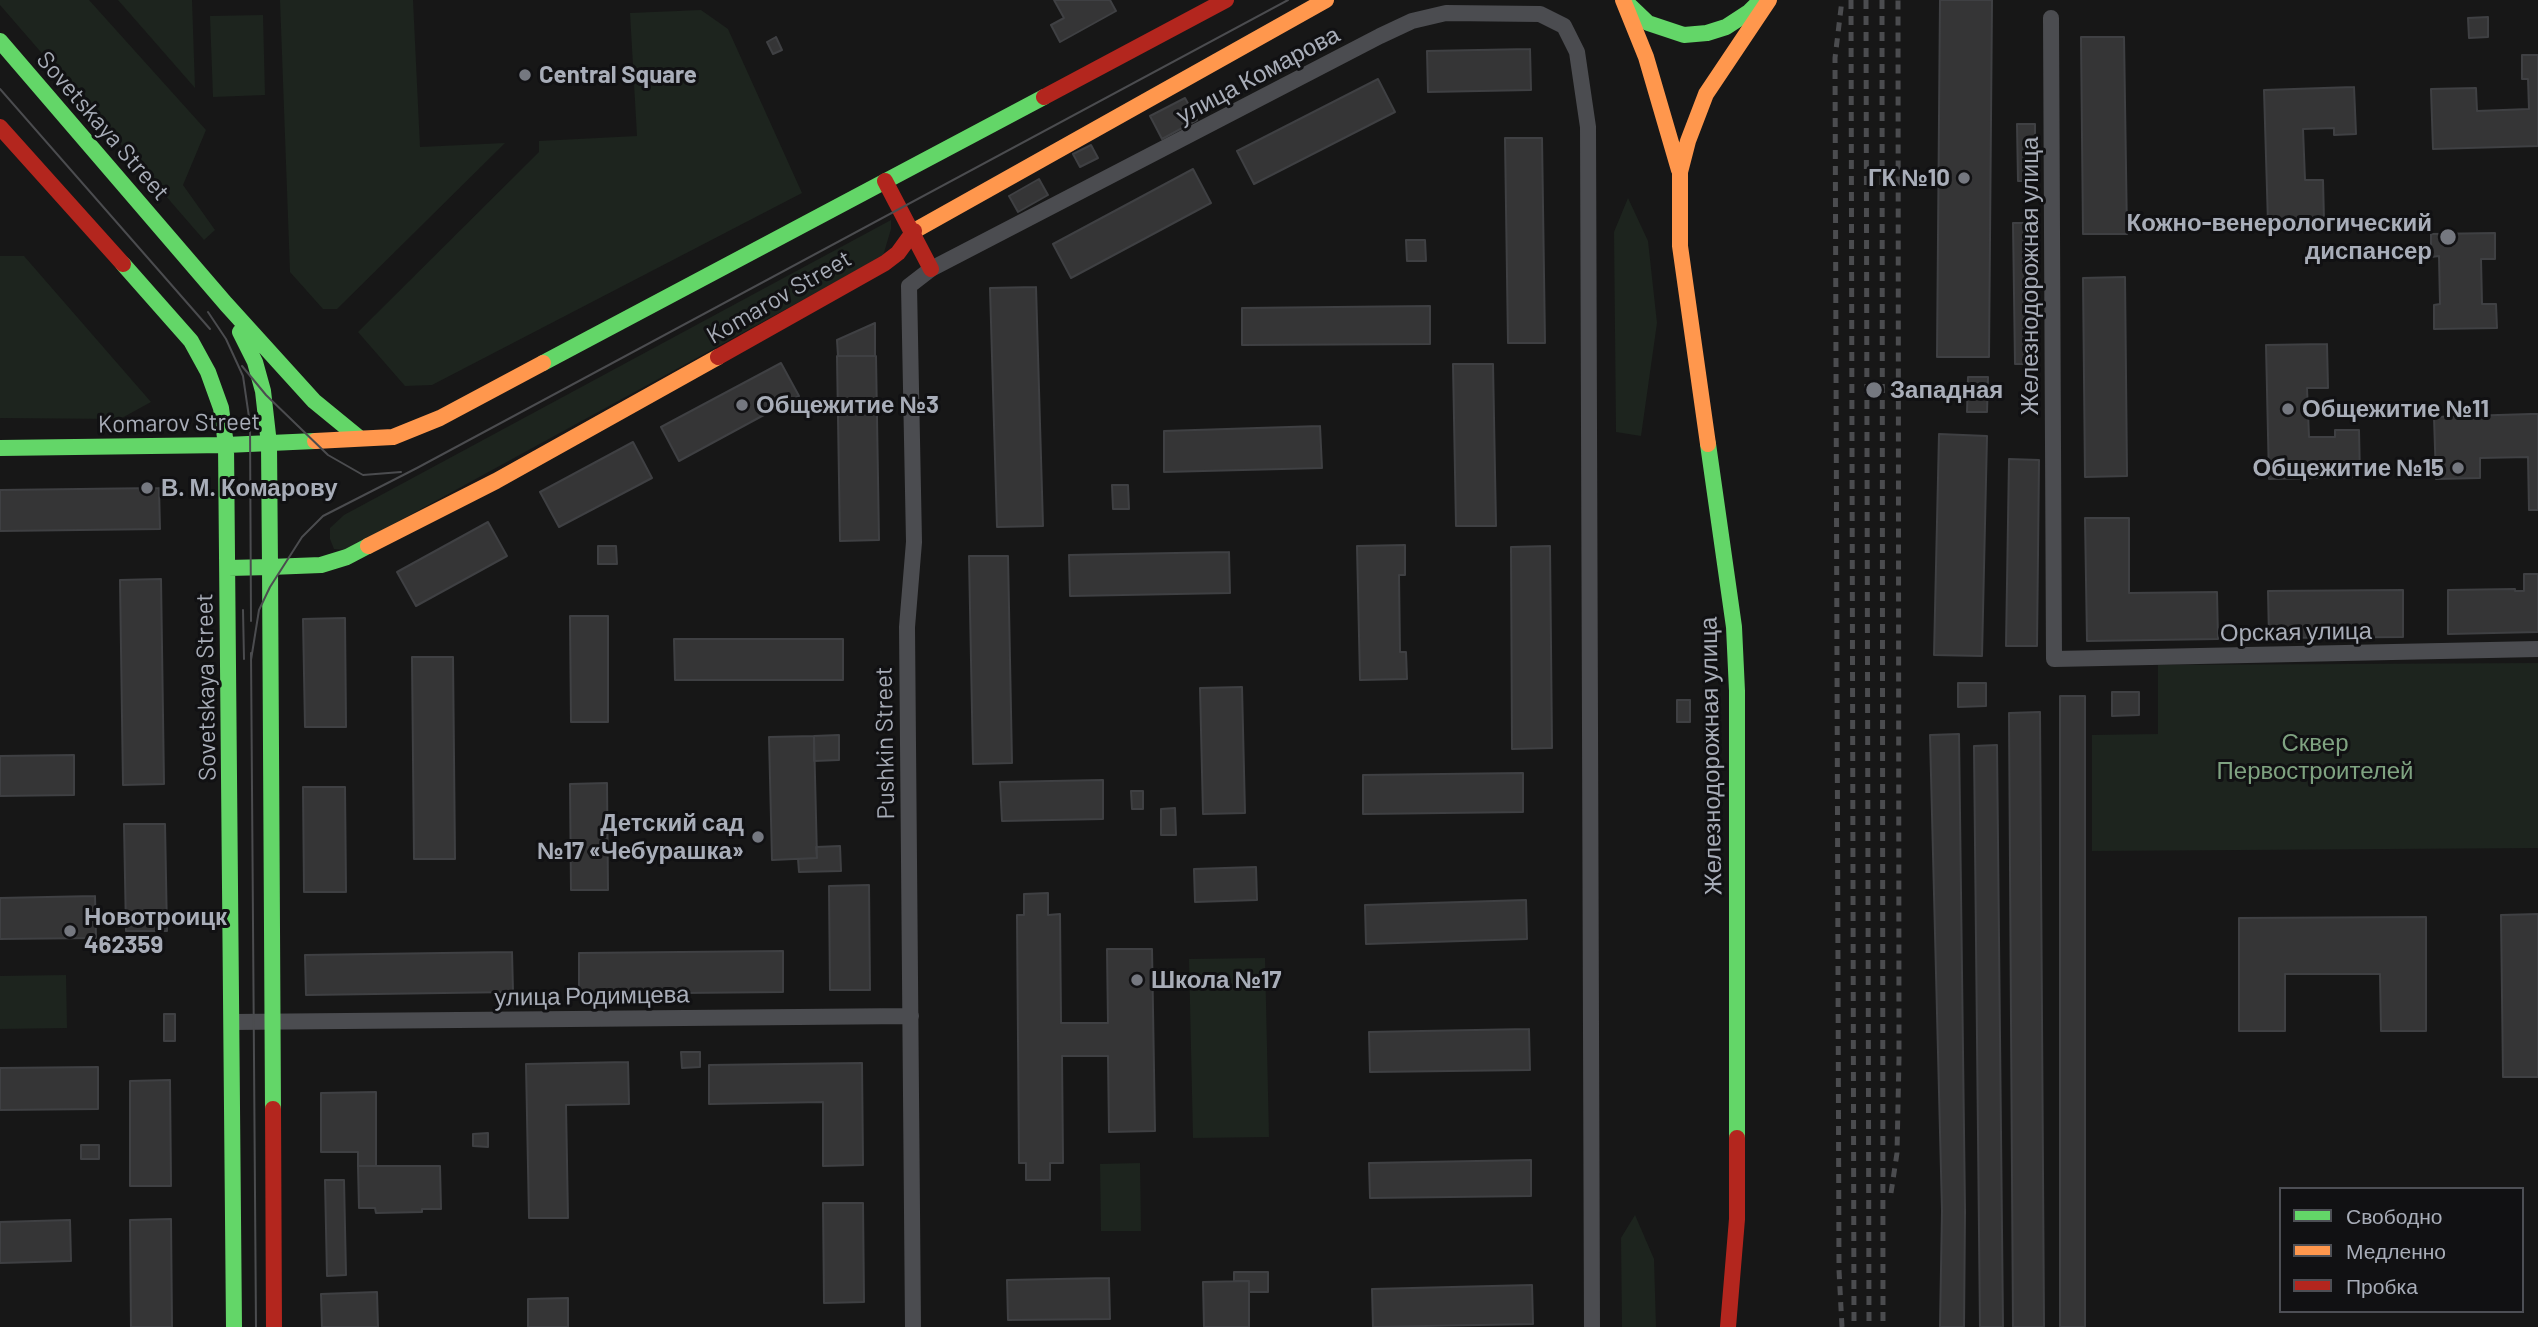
<!DOCTYPE html>
<meta charset="utf-8">
<style>
body{margin:0}
#map{position:relative;width:2538px;height:1327px;overflow:hidden;background:#171717;font-family:Barlow,sans-serif}
canvas{display:block}
.legend{position:absolute;left:2279px;top:1187px;width:245px;height:126px;box-sizing:border-box;background:#111113;border:2px solid #4d4f55;margin:0;padding:9px 12px;list-style:none;font-size:21px;color:#a8adb8}
.legend li{display:flex;align-items:center;gap:14px;height:35px}
.legend b{width:35px;border:2px solid #4d4f55}
</style>
<div id="map">
<canvas width="2538" height="1327"></canvas>
<ul class="legend">
<li><b style="height:9px;background:#63d668"></b>Свободно</li>
<li><b style="height:9px;background:#ff974d"></b>Медленно</li>
<li><b style="height:9px;background:#b3261e"></b>Пробка</li>
</ul>
</div>
<script>
const ctx = document.querySelector('canvas').getContext('2d');
ctx.lineJoin = 'round';
function fillPath(path, color) {
  ctx.fillStyle = color;
  ctx.fill(path, 'evenodd');
}
function shape(rows) {
  const path = new Path2D();
  for (const r of rows) {
    path.moveTo(r[0], r[1]);
    for (let i = 2; i < r.length; i += 2) path.lineTo(r[i], r[i + 1]);
  }
  return path;
}
function strokePath(path, color, width, dash) {
  ctx.strokeStyle = color;
  ctx.lineWidth = width;
  ctx.lineCap = dash ? 'butt' : 'round';
  ctx.setLineDash(dash || []);
  ctx.stroke(path);
}
function write(font, color, halo, rows, align = 'center') {
  ctx.font = font + ' Barlow,sans-serif';
  ctx.lineWidth = 6;
  ctx.setLineDash([]);
  ctx.textBaseline = 'middle';
  ctx.strokeStyle = halo;
  ctx.fillStyle = color;
  for (const [text, x, y, turn = 0] of rows) {
    ctx.save();
    ctx.translate(x, y);
    ctx.rotate((+turn || 0) * Math.PI / 180);
    ctx.textAlign = isNaN(turn) ? turn : align;
    if (halo) ctx.strokeText(text, 0, 0);
    ctx.fillText(text, 0, 0);
    ctx.restore();
  }
}
fillPath(shape([
 [0,0,89,0,206,130,183,185,215,230,204,240,0,5],
 [118,0,192,0,195,88],
 [280,0,413,0,420,147,505,143,337,309,323,309,290,272],
 [701,10,728,29,802,193,432,385,405,386,358,332,539,152,539,141,637,136,630,13],
 [263,15,265,95,213,97,210,16],
 [1628,198,1648,241,1657,323,1641,436,1616,432,1614,232],
 [891,220,891,229,883,256,346,550,334,549,330,539,330,528,344,515],
 [0,256,24,256,151,402,120,419,0,418],
 [2538,663,2538,848,2092,851,2092,735,2158,734,2158,665],
 [1265,958,1269,1137,1193,1138,1189,959],
 [66,975,67,1028,0,1029,0,976],
 [1140,1163,1141,1231,1101,1231,1100,1164],
 [1635,1215,1654,1259,1656,1327,1622,1327,1621,1238]
]), '#1d241e');
const building = shape([
 [1054,0,1110,0,1116,11,1060,42,1051,25,1064,18,1054,0],
 [1940,0,1992,0,1989,357,1937,357,1940,0],
 [2488,17,2488,37,2469,38,2468,18,2488,17],
 [776,37,782,50,773,54,767,42,776,37],
 [2081,37,2124,37,2127,234,2083,234,2081,37],
 [1530,49,1531,90,1428,92,1427,51,1530,49],
 [2522,55,2538,55,2538,146,2433,149,2431,89,2476,88,2477,111,2529,109,2528,79,2522,79,2522,55],
 [1378,79,1395,112,1254,184,1237,151,1378,79],
 [2354,87,2356,134,2334,135,2334,128,2303,129,2305,180,2323,180,2324,221,2268,223,2264,90,2354,87],
 [1185,98,1197,120,1162,139,1150,116,1185,98],
 [2017,124,2035,124,2035,181,2018,181,2017,124],
 [1505,138,1542,138,1545,343,1508,343,1505,138],
 [1091,145,1098,158,1080,167,1073,154,1091,145],
 [1193,169,1211,203,1071,278,1053,244,1193,169],
 [1039,179,1048,195,1018,212,1009,196,1039,179],
 [2013,223,2034,223,2035,364,2015,364,2013,223],
 [2495,233,2495,259,2481,259,2482,304,2496,304,2497,328,2434,329,2434,305,2440,304,2439,256,2431,257,2431,234,2495,233],
 [1406,240,1425,240,1426,261,1407,261,1406,240],
 [2125,277,2127,476,2085,477,2083,278,2125,277],
 [1036,287,1043,526,997,527,990,288,1036,287],
 [1430,306,1430,344,1242,345,1242,308,1430,306],
 [875,323,875,356,838,356,837,340,875,323],
 [2327,344,2328,388,2307,388,2309,437,2335,437,2335,430,2359,430,2360,477,2269,479,2266,345,2327,344],
 [837,356,876,356,879,540,840,541,837,356],
 [781,363,799,396,679,461,661,427,781,363],
 [1453,364,1493,364,1496,526,1456,526,1453,364],
 [1968,377,1988,377,1987,412,1967,412,1968,377],
 [2531,414,2538,414,2538,510,2529,510,2528,457,2480,458,2480,478,2436,479,2434,417,2531,414],
 [1320,426,1322,468,1164,472,1164,431,1320,426],
 [1939,434,1987,436,1982,656,1934,655,1939,434],
 [633,442,652,478,559,527,540,492,633,442],
 [2009,459,2039,460,2037,646,2006,646,2009,459],
 [1112,485,1128,485,1129,509,1113,509,1112,485],
 [159,488,160,529,0,531,0,490,159,488],
 [2085,518,2129,518,2129,593,2217,592,2218,639,2087,641,2085,518],
 [488,522,507,556,416,606,397,572,488,522],
 [1405,545,1405,575,1399,575,1400,652,1406,652,1407,679,1360,680,1357,546,1405,545],
 [598,546,616,546,617,564,598,564,598,546],
 [1550,546,1552,748,1512,749,1511,547,1550,546],
 [1229,552,1230,593,1070,596,1069,555,1229,552],
 [969,556,1008,556,1012,763,973,764,969,556],
 [2524,574,2538,574,2538,632,2448,634,2448,590,2515,589,2515,591,2524,591,2524,574],
 [161,579,164,784,123,785,120,580,161,579],
 [2403,590,2403,637,2269,638,2268,591,2403,590],
 [570,616,608,616,608,722,571,722,570,616],
 [345,618,346,727,305,727,303,619,345,618],
 [674,639,843,639,843,680,675,680,674,639],
 [412,657,453,657,455,859,414,859,412,657],
 [1958,683,1986,683,1986,706,1958,707,1958,683],
 [1242,687,1245,813,1203,814,1200,688,1242,687],
 [2112,692,2139,692,2139,715,2112,716,2112,692],
 [2060,696,2085,696,2085,1327,2060,1327,2060,696],
 [1677,700,1690,700,1690,722,1677,722,1677,700],
 [2040,712,2044,1327,2013,1327,2009,713,2040,712],
 [1959,734,1965,1211,1964,1327,1940,1327,1942,1211,1930,735,1959,734],
 [839,735,839,760,814,761,814,736,839,735],
 [814,736,817,858,772,860,769,737,814,736],
 [1997,745,2003,1327,1980,1327,1974,746,1997,745],
 [74,755,74,795,0,796,0,756,74,755],
 [1523,773,1523,812,1363,814,1363,775,1523,773],
 [1103,780,1103,819,1002,821,1000,782,1103,780],
 [607,783,608,890,571,890,570,784,607,783],
 [303,787,345,787,346,892,304,892,303,787],
 [1131,791,1143,791,1143,809,1132,809,1131,791],
 [1175,808,1176,835,1161,835,1161,809,1175,808],
 [124,824,165,824,167,931,126,931,124,824],
 [840,846,841,871,799,872,798,859,817,858,816,847,840,846],
 [1256,867,1257,900,1195,902,1194,869,1256,867],
 [869,885,870,990,830,990,829,886,869,885],
 [1048,893,1048,915,1060,914,1061,1023,1108,1023,1107,949,1152,949,1155,1131,1109,1132,1108,1056,1062,1056,1063,1163,1050,1163,1050,1180,1026,1180,1026,1163,1019,1163,1017,915,1024,915,1024,894,1048,893],
 [95,896,96,938,0,939,0,898,95,896],
 [1526,900,1527,939,1366,944,1365,905,1526,900],
 [2538,914,2538,1077,2503,1077,2501,915,2538,914],
 [2426,917,2426,1031,2381,1031,2380,974,2285,974,2285,1031,2239,1031,2239,918,2426,917],
 [783,951,783,992,579,994,579,953,783,951],
 [512,952,513,992,306,995,305,955,512,952],
 [164,1014,175,1014,175,1041,164,1041,164,1014],
 [1529,1029,1530,1070,1370,1072,1369,1032,1529,1029],
 [681,1052,700,1052,700,1067,682,1068,681,1052],
 [628,1062,629,1104,566,1105,568,1218,529,1218,526,1064,628,1062],
 [862,1063,863,1165,823,1166,823,1102,709,1104,709,1065,862,1063],
 [98,1067,98,1109,0,1110,0,1068,98,1067],
 [170,1080,171,1186,130,1186,130,1081,170,1080],
 [376,1092,376,1166,358,1166,358,1152,321,1152,321,1093,376,1092],
 [488,1133,488,1147,473,1146,473,1134,488,1133],
 [81,1145,99,1145,99,1159,81,1159,81,1145],
 [1531,1160,1531,1196,1370,1198,1369,1163,1531,1160],
 [358,1166,440,1166,441,1209,422,1209,422,1212,376,1213,375,1208,359,1208,358,1166],
 [325,1180,344,1180,346,1275,327,1276,325,1180],
 [823,1203,863,1203,864,1302,824,1303,823,1203],
 [171,1219,172,1327,131,1327,130,1220,171,1219],
 [70,1220,71,1261,0,1263,0,1222,70,1220],
 [1234,1272,1268,1272,1268,1292,1249,1292,1249,1281,1234,1281,1234,1272],
 [1109,1278,1110,1319,1008,1320,1007,1280,1109,1278],
 [1249,1281,1249,1327,1204,1327,1203,1282,1249,1281],
 [1532,1285,1533,1324,1373,1327,1372,1289,1532,1285],
 [377,1292,378,1327,322,1327,321,1294,377,1292],
 [568,1298,568,1327,528,1327,528,1299,568,1298]
]);
fillPath(building, '#353536');
strokePath(building, '#3f4043', 2);
strokePath(shape([
 [2051,18,2054,659,2538,649],
 [232,1022,911,1016],
 [913,1327,907,627,914,542,909,286,931,269,1380,36,1412,21,1446,13,1540,14,1564,26,1577,52,1588,127,1592,1327]
]), '#4b4c50', 16);
strokePath(shape([
 [1627,3,1648,23,1684,35,1707,33,1726,27,1749,12,1759,2],
 [0,41,226,304,314,401,358,437],
 [543,363,1044,97],
 [1708,444,1734,627,1737,691,1737,1138],
 [0,448,226,445,221,408,208,372,191,341,123,264],
 [228,568,270,567,269,444,263,391,255,362,240,332],
 [273,1109,270,567,321,565,347,557,368,546],
 [234,1327,226,445,315,441]
]), '#63d668', 16);
strokePath(shape([
 [1623,0,1646,57,1679,170],
 [914,231,1326,0],
 [315,441,393,437,440,418,543,363],
 [1708,444,1680,246,1680,172,1688,141,1706,94,1769,0],
 [368,546,496,481,718,357]
]), '#ff974d', 16);
strokePath(shape([
 [1044,97,1226,0],
 [0,127,123,264],
 [885,181,931,269],
 [718,357,885,263,898,253,914,231],
 [273,1109,274,1327],
 [1728,1327,1737,1219,1737,1138]
]), '#b3261e', 16);
strokePath(shape([
 [0,89,210,329],
 [208,312,226,339,243,376,250,424,251,621],
 [242,366,266,395,328,455,363,475,401,472],
 [243,610,244,659],
 [251,653,256,1327],
 [251,660,259,610,270,587,302,537,323,516,417,468,1288,0]
]), '#4b4c4f', 2);
strokePath(shape([
 [1851,0,1854,1327],
 [1866,0,1869,1327],
 [1882,0,1883,1327],
 [1891,1193,1897,1153,1899,1058,1898,0],
 [1842,1327,1839,1270,1835,58,1842,0]
]), '#4b4c4f', 5, [9, 7]);
for (const [x, y, r, color] of [
 [525,75,7,"#757880"],
 [1964,178,7,"#757880"],
 [2448,237,9,"#757880"],
 [1874,390,9,"#757880"],
 [742,405,7,"#757880"],
 [2288,409,7,"#757880"],
 [2458,468,7,"#757880"],
 [147,488,7,"#757880"],
 [758,837,7,"#757880"],
 [70,931,7,"#757880"],
 [1137,980,7,"#757880"]
]) {
  const dot = new Path2D();
  dot.arc(x, y, r, 0, 2 * Math.PI);
  ctx.fillStyle = color;
  ctx.fill(dot);
  strokePath(dot, '#111113', 2.5);
}
write('bold 24px', '#a8adb8', '#111113', [
 ["Central Square",539,75],
 ["ГК №10",1950,178,"right"],
 ["Кожно-венерологический",2432,223,"right"],
 ["диспансер",2432,251,"right"],
 ["Западная",1890,390],
 ["Общежитие №3",756,405],
 ["Общежитие №11",2302,409],
 ["Общежитие №15",2444,468,"right"],
 ["В. М. Комарову",161,488],
 ["Детский сад",744,823,"right"],
 ["№17 «Чебурашка»",744,851,"right"],
 ["Новотроицк",84,917],
 ["462359",84,945],
 ["Школа №17",1151,980]
], 'left');
write('24px', '#a8adb8', '#111113', [
 ["улица Комарова",1258,75,-28],
 ["Sovetskaya Street",103,126,49],
 ["Железнодорожная улица",2030,276,-90],
 ["Komarov Street",779,297,-30],
 ["Komarov Street",179,423,-1],
 ["Орская улица",2296,632,-1],
 ["Sovetskaya Street",206,687,-91],
 ["Pushkin Street",885,743,-91],
 ["Железнодорожная улица",1711,756,-91],
 ["улица Родимцева",592,996,-1]
]);
write('24px', '#7fa381', '#111113', [
 ["Сквер",2315,743],
 ["Первостроителей",2315,771]
]);
</script>
